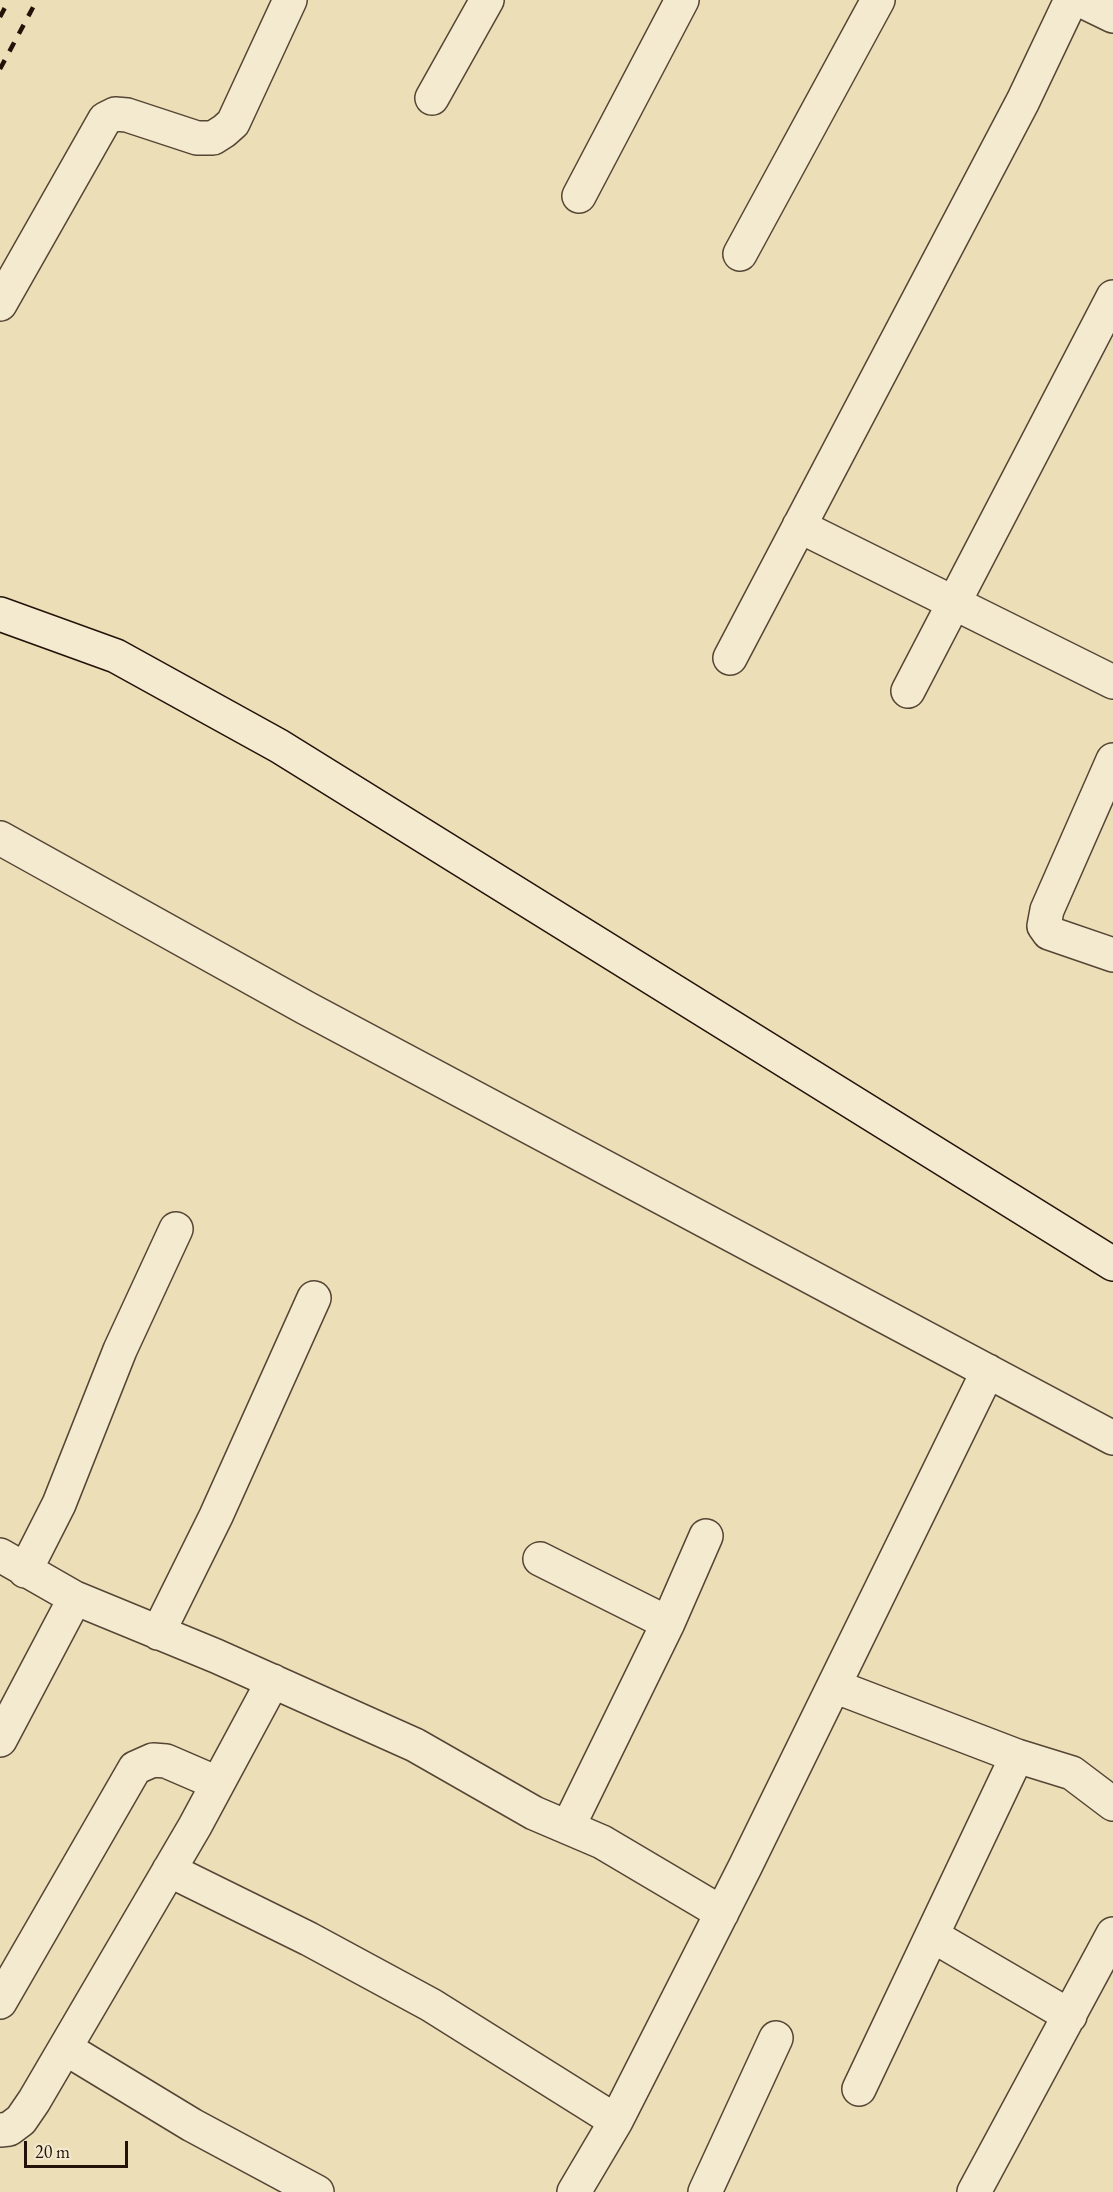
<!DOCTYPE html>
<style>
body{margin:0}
#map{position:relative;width:1113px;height:2192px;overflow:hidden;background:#ecdeb7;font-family:"EB Garamond",serif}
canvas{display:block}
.scale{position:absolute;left:24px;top:2141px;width:104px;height:27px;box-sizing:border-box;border:3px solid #231208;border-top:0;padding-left:8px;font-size:18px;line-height:21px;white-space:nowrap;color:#231208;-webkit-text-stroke:4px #f3ead0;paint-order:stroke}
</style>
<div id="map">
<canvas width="1113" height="2192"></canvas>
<div class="scale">20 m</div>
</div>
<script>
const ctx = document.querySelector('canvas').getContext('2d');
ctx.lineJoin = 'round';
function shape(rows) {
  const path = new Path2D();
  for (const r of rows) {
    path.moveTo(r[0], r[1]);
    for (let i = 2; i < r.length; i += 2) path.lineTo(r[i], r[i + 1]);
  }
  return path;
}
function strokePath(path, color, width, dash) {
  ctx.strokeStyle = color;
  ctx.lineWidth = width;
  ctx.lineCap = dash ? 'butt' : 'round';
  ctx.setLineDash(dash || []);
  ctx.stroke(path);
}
const street = shape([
 [1080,0,1113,16],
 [432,98,487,0],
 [579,196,682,0],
 [740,254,878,0],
 [0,304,105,119,115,114,127,115,197,138,213,138,224,131,233,123,290,0],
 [799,526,1113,682],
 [730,658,1023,101,1071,0],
 [908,691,1113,297],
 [1113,760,1047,910,1044,926,1049,933,1113,955],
 [0,838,306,1008,1113,1438],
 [0,1555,75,1598,216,1656,415,1745,534,1813,602,1842,722,1913],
 [540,1559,668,1623],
 [25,1571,59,1504,120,1350,176,1229],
 [158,1633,216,1516,314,1298],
 [834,1686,1017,1756,1072,1773,1113,1804],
 [0,1740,75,1598],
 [568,1827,668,1623,706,1536],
 [169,1870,309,1939,431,2005,616,2121],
 [933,1936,1070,2016],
 [0,2002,135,1768,153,1760,166,1761,217,1783],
 [65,2048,192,2125,317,2192],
 [859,2089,1017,1756],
 [0,2130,9,2129,21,2120,34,2101,195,1826,273,1681],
 [574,2192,616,2121,745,1867,988,1371],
 [705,2192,776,2038],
 [974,2192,1113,1934]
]);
const secondary = shape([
 [0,614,116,656,279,746,1113,1264]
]);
strokePath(street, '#554534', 36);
strokePath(secondary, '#231208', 36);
strokePath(street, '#f3ead0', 33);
strokePath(secondary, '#f3ead0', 33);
strokePath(shape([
 [0,17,9,0],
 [0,69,37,0]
]), '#231208', 4.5, [10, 10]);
</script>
